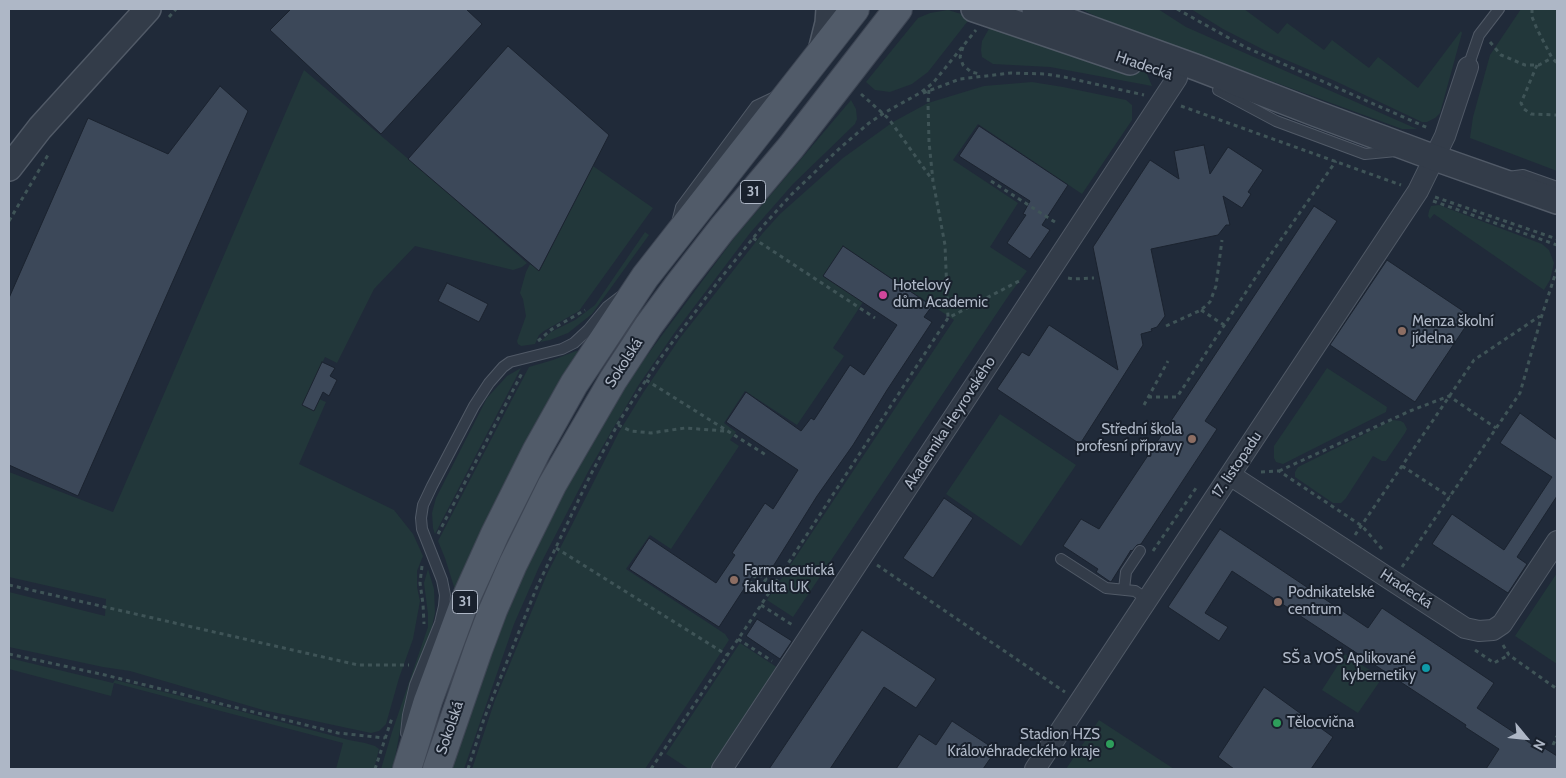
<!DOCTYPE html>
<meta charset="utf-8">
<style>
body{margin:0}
#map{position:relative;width:1566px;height:778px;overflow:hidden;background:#202a39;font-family:Cabin,sans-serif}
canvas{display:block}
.frame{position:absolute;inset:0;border:10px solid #aeb7c6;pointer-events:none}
.north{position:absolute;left:1501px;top:713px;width:50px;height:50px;-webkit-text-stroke:4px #19212d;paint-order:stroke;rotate:118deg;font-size:14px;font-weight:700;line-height:20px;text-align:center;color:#aeb7c6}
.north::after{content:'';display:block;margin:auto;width:18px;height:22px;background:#aeb7c6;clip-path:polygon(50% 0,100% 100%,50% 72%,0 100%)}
</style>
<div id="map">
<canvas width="1566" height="778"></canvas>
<div class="frame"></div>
<div class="north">N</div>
</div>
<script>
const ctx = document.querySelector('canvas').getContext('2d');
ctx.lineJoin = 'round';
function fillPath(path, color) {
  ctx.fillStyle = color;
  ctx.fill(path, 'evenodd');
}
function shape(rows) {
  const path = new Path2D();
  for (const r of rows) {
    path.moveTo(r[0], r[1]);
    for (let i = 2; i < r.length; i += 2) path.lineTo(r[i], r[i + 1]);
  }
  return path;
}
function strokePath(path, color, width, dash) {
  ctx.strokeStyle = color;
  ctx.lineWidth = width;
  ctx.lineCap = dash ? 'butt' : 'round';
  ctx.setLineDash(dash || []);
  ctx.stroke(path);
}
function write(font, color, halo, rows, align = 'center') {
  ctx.font = font + ' Cabin,sans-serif';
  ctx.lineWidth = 4;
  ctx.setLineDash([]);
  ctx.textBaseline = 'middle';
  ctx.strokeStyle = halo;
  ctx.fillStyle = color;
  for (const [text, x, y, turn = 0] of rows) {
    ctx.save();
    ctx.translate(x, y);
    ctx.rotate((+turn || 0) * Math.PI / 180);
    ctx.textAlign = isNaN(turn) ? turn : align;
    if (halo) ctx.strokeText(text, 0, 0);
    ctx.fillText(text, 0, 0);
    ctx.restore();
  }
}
fillPath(shape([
 [1081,9,1158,9,1186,27,1417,129,1402,129,1102,19],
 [1191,9,1244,9,1278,34,1287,23,1324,50,1332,40,1369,68,1378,57,1418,88,1461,31,1462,33,1440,113,1435,118,1427,122,1422,122,1333,80,1270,53,1223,29],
 [1521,9,1557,9,1557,171,1470,138,1473,117,1490,55],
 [948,10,971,17,928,72,912,84,890,92,875,90,866,82,918,18,930,13],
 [990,27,1142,71,1147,74,1152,86,1050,67,993,64,982,57,981,50,982,41],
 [304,70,440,186,527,263,522,267,513,270,415,246,374,289,337,363,325,357,308,394,326,402,299,464,394,510,413,534,423,556,417,571,417,587,420,601,413,639,399,678,386,724,379,731,371,733,263,710,130,671,103,667,9,647,9,592,105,616,106,599,9,577,9,472,113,512],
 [1032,82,1063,87,1126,100,1132,105,1132,120,1082,194,978,124,953,160,1018,203,990,247,1027,271,1009,295,793,617,767,600,954,320,843,246,823,276,863,302,833,348,844,356,842,359,797,425,745,391,724,423,736,432,730,440,739,446,671,549,650,535,626,569,713,626,725,634,729,640,645,769,472,769,495,700,547,574,619,432,643,393,680,338,762,234,780,214,843,158,893,122,928,103,984,86],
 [851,100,856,109,857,119,855,124,793,184,750,233,675,332,638,386,590,468,539,567,514,624,464,769,450,769,501,624,541,534,587,450,628,381,735,237],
 [593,166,653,208,579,311,544,331,539,335,535,344,521,346,518,344,517,341,526,316,523,299,520,293,526,272,530,264,540,270],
 [1439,205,1542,244,1549,250,1554,263,1550,280,1544,290,1434,214,1430,219,1428,216,1429,211,1431,206],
 [645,232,649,235,592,314,568,333,550,340,540,342,551,332,575,320,595,305],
 [576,351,580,352,455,590,445,558,438,541,529,367,553,360],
 [521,368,435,534,433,528,432,513,436,498,487,398,507,376],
 [1327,368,1387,407,1386,412,1283,464,1276,462,1274,458,1274,446],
 [1000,414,1076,465,1021,546,946,494],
 [1393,420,1401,421,1404,423,1407,429,1405,433,1386,461,1382,461,1373,456,1346,498,1341,503,1333,503,1295,477,1295,472,1298,467],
 [428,569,434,589,435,613,432,627,405,703,393,769,381,769,392,732,428,627,428,614,424,583],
 [1557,573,1557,664,1515,636],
 [740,643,778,668,711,769,689,769,666,754],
 [1345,654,1382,678,1358,713,1322,690],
 [9,658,113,683,115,680,217,705,349,740,365,743,375,746,379,749,374,769,336,769,343,743,114,683,111,696,9,669],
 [1099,720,1174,769,1066,769]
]), '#22373a');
const building = shape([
 [291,9,466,9,482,24,381,134,270,30,291,9],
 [508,46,609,135,539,271,408,159,508,46],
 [220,86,248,111,78,496,9,465,9,298,88,118,168,154,220,86],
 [979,126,1068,185,1042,225,1050,230,1030,259,1007,243,1026,215,1023,214,1030,201,959,156,979,126],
 [1204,145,1210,174,1228,147,1263,170,1248,192,1251,194,1242,208,1223,196,1230,225,1226,225,1218,235,1151,249,1165,316,1157,327,1151,329,1152,331,1141,334,1143,345,1080,444,997,389,1022,352,1029,356,1049,325,1118,370,1093,247,1150,160,1179,179,1174,151,1204,145],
 [1314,206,1337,221,1205,421,1217,429,1141,544,1137,545,1132,551,1131,550,1111,582,1109,581,1096,572,1098,569,1063,546,1081,519,1099,529,1314,206],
 [843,246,932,306,924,317,932,322,887,390,853,445,817,496,767,576,757,569,719,627,629,569,649,538,716,583,735,555,732,553,765,503,773,509,798,470,726,422,746,392,801,431,811,418,814,420,850,365,864,375,897,325,823,276,843,246],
 [1387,260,1472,317,1415,402,1330,345,1387,260],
 [447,283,488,304,479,322,438,301,447,283],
 [322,362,335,368,330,376,337,380,329,396,323,392,314,411,302,405,322,362],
 [1520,413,1557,440,1557,496,1517,557,1527,564,1508,593,1432,544,1452,514,1504,550,1552,477,1500,443,1520,413],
 [944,498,973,518,933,578,903,558,944,498],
 [1220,529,1368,628,1382,608,1494,683,1477,708,1536,747,1538,744,1557,756,1557,769,1486,769,1499,749,1465,727,1466,725,1232,571,1205,613,1228,627,1219,641,1168,607,1220,529],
 [757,619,792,641,780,659,746,636,757,619],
 [862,630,936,679,916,708,884,687,830,769,769,769,862,630],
 [1264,687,1333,737,1311,769,1234,769,1218,757,1264,687],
 [952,721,996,750,983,769,896,769,919,734,936,745,952,721]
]);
fillPath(building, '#3c4859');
strokePath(building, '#1b232f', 1);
const service = shape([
 [1468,67,1479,35,1499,9],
 [1218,90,1276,121,1365,154,1396,151],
 [1508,177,1523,175,1557,187],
 [677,223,681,207,756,106,775,97],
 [1061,559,1106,588,1135,591,1147,599],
 [1124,589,1126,572,1140,551],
 [406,733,408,715,415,685,440,623,444,606,445,595,442,580,422,529,421,518,423,505,432,486,474,406,489,383,503,367,510,362,562,349,574,343,588,330,607,307,620,297]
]);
const minor = shape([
 [1230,475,1465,628,1479,631,1493,630,1502,624,1557,541],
 [722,769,1177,78],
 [1035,769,1418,191,1445,136,1468,67]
]);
const tertiary = shape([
 [974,9,1130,62],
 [1035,9,1198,68,1317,114,1435,158,1557,201],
 [821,51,828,23,829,9],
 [9,168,40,128,148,9]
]);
const primary = shape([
 [407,769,428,701,467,596,495,534,537,450,574,384,645,277,855,9],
 [437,769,478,650,493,610,513,564,552,485,613,380,649,325,680,283,722,229,791,147,898,9]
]);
strokePath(service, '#515a67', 12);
strokePath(minor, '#515a67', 22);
strokePath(tertiary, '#515a67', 28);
strokePath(primary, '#3d4553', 30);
strokePath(shape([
 [1177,9,1245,47,1428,128],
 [1532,9,1532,17,1537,29,1552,58,1557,63],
 [169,17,176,9],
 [1490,42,1501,55,1525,65,1539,65,1552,58],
 [963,47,960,57,963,65,971,72,980,74],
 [1537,65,1521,103,1524,109,1531,114,1557,115],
 [929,90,928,103,929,142,933,181,945,245,948,318],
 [923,93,960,79,1011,73,1045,74,1064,77,1144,95],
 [861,94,889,119,933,181],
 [1181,106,1401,185],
 [991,181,1058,224],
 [1435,197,1557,239],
 [1433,201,1557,245],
 [9,221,48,155],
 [753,238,875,318],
 [1068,278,1073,279,1094,278],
 [1201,310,1224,325],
 [1166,326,1201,310,1210,302,1216,286,1222,240],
 [538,341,552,329,585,310],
 [646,380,766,455],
 [1148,397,1177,397,1273,251,1336,161],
 [1144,405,1168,361],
 [618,425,631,431,651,433,685,428,725,431],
 [1402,466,1450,497],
 [1279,471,1410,411,1449,396,1496,428],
 [1261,472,1279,471,1362,526,1382,549],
 [438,534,522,373],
 [1355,535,1474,360,1540,316],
 [556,548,727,655],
 [1153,551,1196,488],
 [877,565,1065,692],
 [422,566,420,583,423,604,424,624],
 [1402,567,1520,393,1542,315,1557,269],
 [9,585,358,665,409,665],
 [750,585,757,573,766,579,759,591],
 [761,605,794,626],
 [738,639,772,661],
 [1503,645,1509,655,1557,689],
 [1475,650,1494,663,1509,655],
 [9,654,105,675,338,733,385,738],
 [1553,745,1557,736],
 [375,769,392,718],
 [468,769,484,719,536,589,591,474,620,420,659,360,720,279,762,227,791,195,840,148,869,123,884,113,920,93,933,83,976,30],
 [651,769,761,605,948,318,1021,280]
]), '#3f5457', 3, [4, 4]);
strokePath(service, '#333c49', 10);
strokePath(minor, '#333c49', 20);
strokePath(tertiary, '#333c49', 25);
strokePath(primary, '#515b69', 28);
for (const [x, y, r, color] of [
 [883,295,5,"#d1479c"],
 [1402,331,5,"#8d6e63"],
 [1192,439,5,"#8d6e63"],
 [734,580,5,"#8d6e63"],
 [1278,602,5,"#8d6e63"],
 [1426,668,5,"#0f9aa8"],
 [1277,723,5,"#2e9e5b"],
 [1110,744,5,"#2e9e5b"]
]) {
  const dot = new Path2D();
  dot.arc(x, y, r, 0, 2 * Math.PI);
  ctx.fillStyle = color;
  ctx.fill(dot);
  strokePath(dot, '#19212d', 2);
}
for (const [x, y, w] of [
 [753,192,25],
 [465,602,25]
]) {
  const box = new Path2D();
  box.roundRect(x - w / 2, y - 11.5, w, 23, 4);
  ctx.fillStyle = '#19212d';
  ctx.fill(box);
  strokePath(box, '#aeb7c6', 1);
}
write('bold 14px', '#aeb7c6', null, [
 ["31",753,192],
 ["31",465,602]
]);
write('15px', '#aeb7c6', '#19212d', [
 ["Hradecká",1144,66,19],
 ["Sokolská",624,363,-57],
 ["Akademika Heyrovského",950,423,-57],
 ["17. listopadu",1237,465,-56],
 ["Hradecká",1406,589,33],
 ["Sokolská",450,728,-71]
]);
write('15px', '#aeb7c6', '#19212d', [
 ["Hotelový",893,286],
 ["dům Academic",893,303],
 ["Menza školní",1412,322],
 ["jídelna",1412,339],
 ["Střední škola",1182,430,"right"],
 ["profesní přípravy",1182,447,"right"],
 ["Farmaceutická",744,571],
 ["fakulta UK",744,588],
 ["Podnikatelské",1288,593],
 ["centrum",1288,610],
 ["SŠ a VOŠ Aplikované",1416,659,"right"],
 ["kybernetiky",1416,676,"right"],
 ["Tělocvična",1287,723],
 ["Stadion HZS",1100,735,"right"],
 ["Královéhradeckého kraje",1100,752,"right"]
], 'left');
</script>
